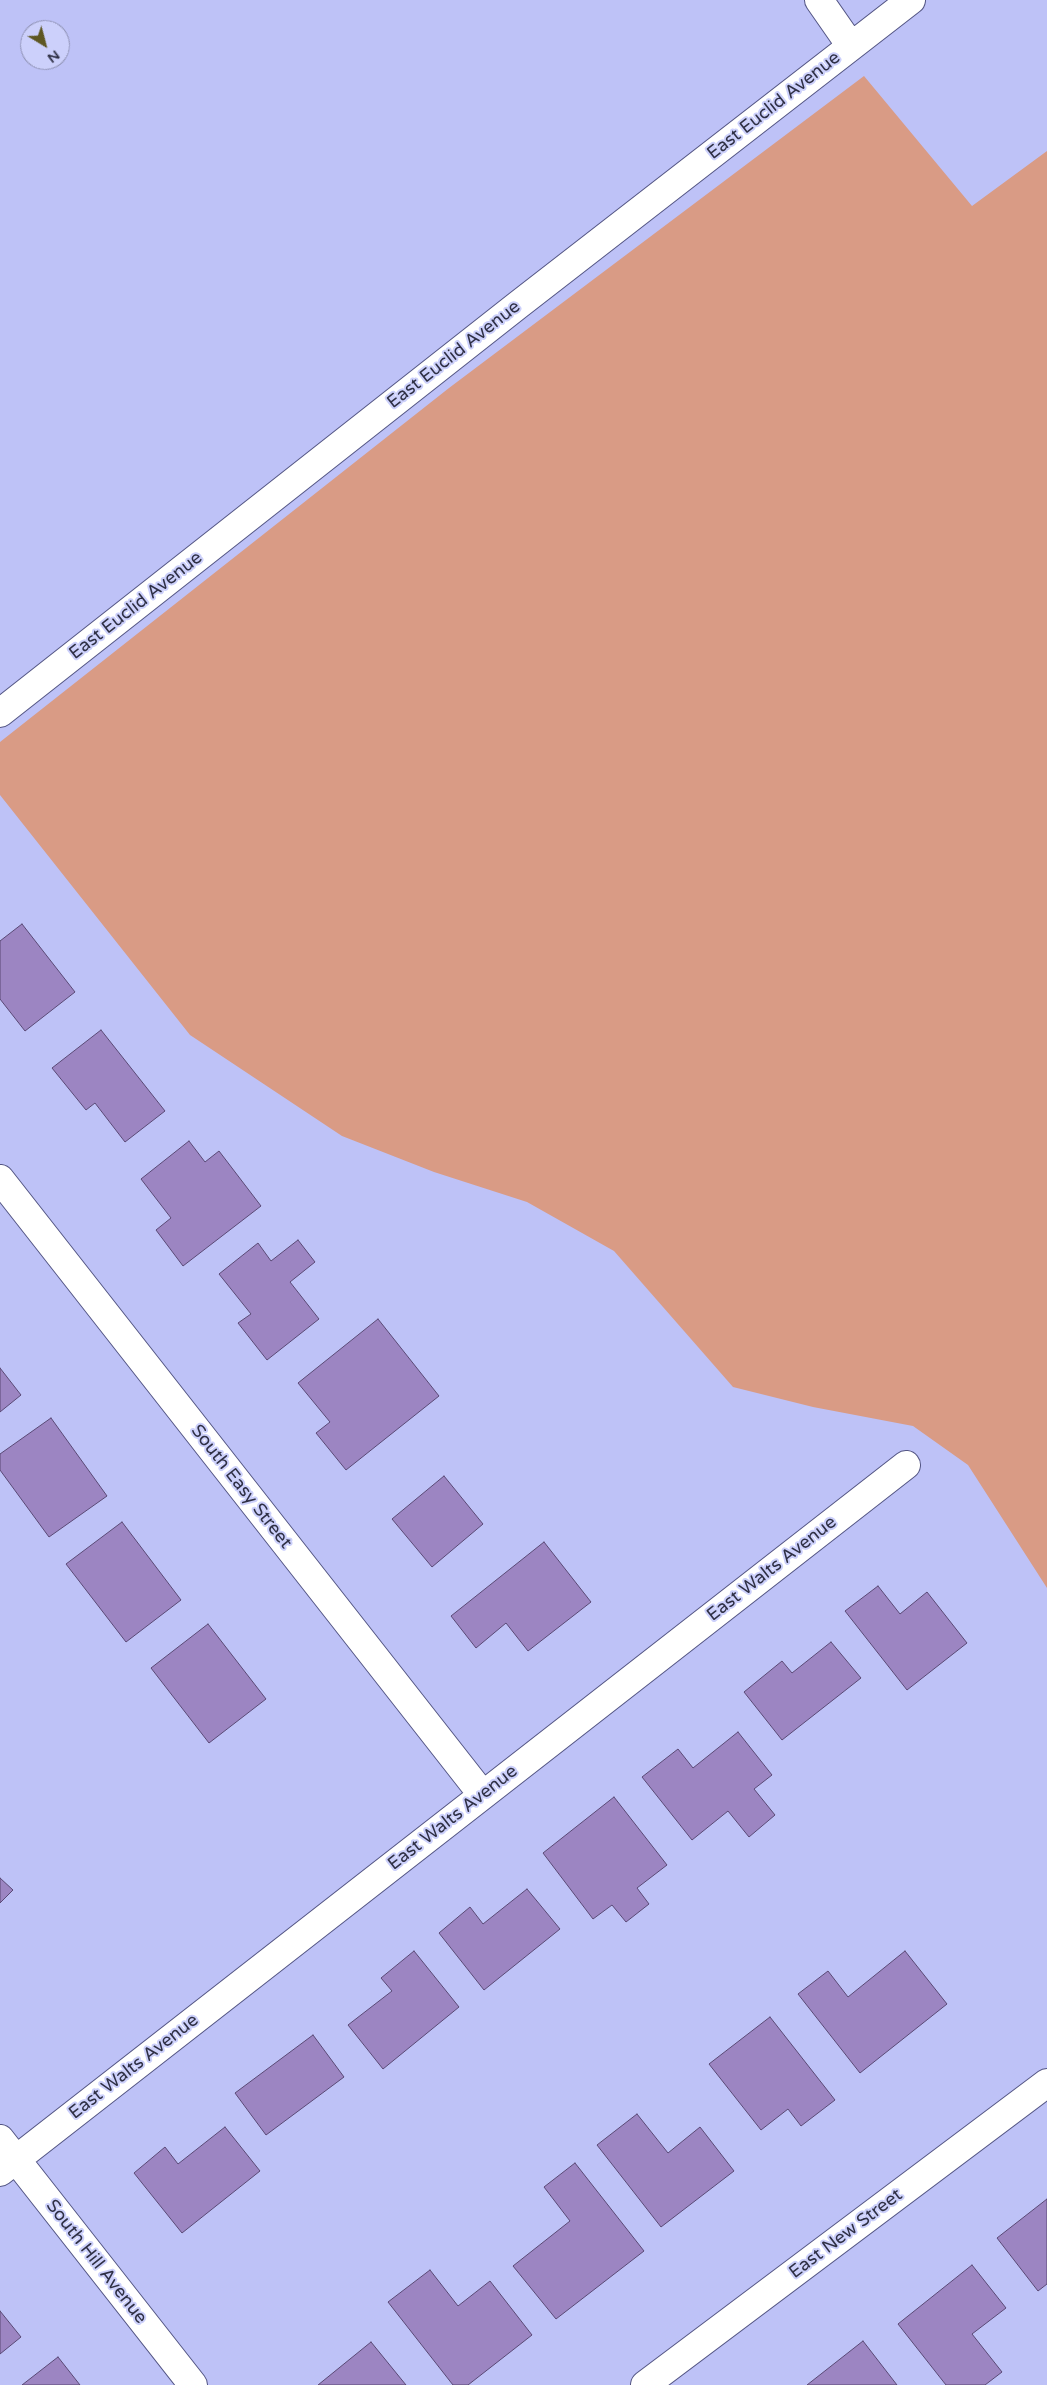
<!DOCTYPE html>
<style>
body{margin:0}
#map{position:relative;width:1047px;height:2385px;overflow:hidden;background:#bec2f7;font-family:"Varela Round",sans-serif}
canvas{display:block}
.north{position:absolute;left:20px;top:20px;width:50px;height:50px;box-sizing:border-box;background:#ccd0fb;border:1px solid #8d90b2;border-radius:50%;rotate:143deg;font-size:14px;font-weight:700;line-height:20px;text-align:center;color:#2f3045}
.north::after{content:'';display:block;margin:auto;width:18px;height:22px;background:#5e5723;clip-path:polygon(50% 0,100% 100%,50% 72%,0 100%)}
</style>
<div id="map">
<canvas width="1047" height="2385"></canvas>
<div class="north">N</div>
</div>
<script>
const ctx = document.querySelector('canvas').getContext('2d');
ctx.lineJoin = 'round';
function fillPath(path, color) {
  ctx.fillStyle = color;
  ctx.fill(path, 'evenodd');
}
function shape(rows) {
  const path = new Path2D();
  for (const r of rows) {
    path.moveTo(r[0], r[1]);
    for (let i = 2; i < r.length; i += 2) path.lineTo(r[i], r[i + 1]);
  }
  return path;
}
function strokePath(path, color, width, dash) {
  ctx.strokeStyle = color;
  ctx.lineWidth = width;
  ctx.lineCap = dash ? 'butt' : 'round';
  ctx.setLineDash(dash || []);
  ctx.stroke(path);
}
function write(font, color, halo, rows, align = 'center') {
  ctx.font = font + ' "Varela Round",sans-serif';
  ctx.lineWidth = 4;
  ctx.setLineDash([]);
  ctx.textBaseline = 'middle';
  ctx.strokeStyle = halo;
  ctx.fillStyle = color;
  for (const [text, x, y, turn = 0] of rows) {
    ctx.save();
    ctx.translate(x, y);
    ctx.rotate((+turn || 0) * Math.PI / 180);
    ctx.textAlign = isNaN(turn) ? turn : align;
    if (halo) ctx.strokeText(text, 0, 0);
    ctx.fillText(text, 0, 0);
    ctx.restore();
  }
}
fillPath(shape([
 [864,76,972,206,1047,151,1047,1588,968,1465,913,1426,813,1407,733,1387,614,1251,527,1202,434,1172,342,1136,190,1035,0,795,0,742,449,388]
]), '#d99b85');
const building = shape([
 [22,924,75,992,25,1031,0,999,0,941,22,924],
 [101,1030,165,1111,125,1142,95,1103,86,1110,52,1068,101,1030],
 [189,1141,205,1162,219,1151,261,1206,183,1266,156,1230,171,1218,141,1179,189,1141],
 [298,1240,315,1262,290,1282,319,1319,267,1360,238,1323,251,1314,219,1274,258,1243,271,1261,298,1240],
 [378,1319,439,1396,346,1470,316,1433,330,1422,298,1383,378,1319],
 [0,1368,21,1395,0,1412,0,1368],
 [51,1418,107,1496,49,1537,0,1470,0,1454,51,1418],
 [444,1476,483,1524,432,1567,392,1519,444,1476],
 [122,1522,181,1600,126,1642,66,1564,122,1522],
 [544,1542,591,1602,528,1651,506,1623,476,1648,451,1616,544,1542],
 [878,1586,900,1614,927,1592,967,1643,907,1690,845,1611,878,1586],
 [208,1624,266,1699,209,1743,151,1668,208,1624],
 [831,1642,861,1678,782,1740,744,1692,782,1661,792,1673,831,1642],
 [738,1732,772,1775,754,1789,775,1815,749,1837,728,1811,692,1840,642,1777,678,1749,693,1768,738,1732],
 [614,1797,667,1865,637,1888,649,1904,626,1922,612,1905,593,1919,543,1853,614,1797],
 [0,1878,13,1890,0,1903,0,1878],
 [527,1889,560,1929,484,1990,439,1933,470,1907,483,1924,527,1889],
 [414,1951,459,2007,383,2069,348,2025,392,1991,381,1978,414,1951],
 [905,1951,947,2004,860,2073,798,1994,828,1971,848,1997,905,1951],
 [770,2017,835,2100,801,2126,788,2109,761,2130,709,2064,770,2017],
 [313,2035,344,2077,266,2135,235,2093,313,2035],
 [637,2114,668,2153,700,2127,734,2171,661,2227,597,2145,637,2114],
 [225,2127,260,2171,182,2233,134,2173,165,2147,178,2164,225,2127],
 [575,2163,644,2251,556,2319,513,2266,570,2221,544,2187,575,2163],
 [1047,2199,1047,2284,1038,2291,997,2238,1047,2199],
 [972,2265,1006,2308,972,2334,1002,2372,985,2385,946,2385,898,2324,972,2265],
 [430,2270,458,2306,490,2281,532,2335,468,2385,453,2385,388,2302,430,2270],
 [0,2311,21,2337,0,2354,0,2311],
 [863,2341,897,2385,807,2385,863,2341],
 [371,2342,406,2385,318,2385,371,2342],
 [58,2357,80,2385,22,2385,58,2357]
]);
fillPath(building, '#9c85c2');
strokePath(building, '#5a4975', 1);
const minor = shape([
 [819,0,851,46],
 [0,713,518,305,911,0],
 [0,1179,482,1794],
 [0,2139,193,2385],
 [0,2172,906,1465],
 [645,2385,1047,2083]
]);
strokePath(minor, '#545684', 30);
strokePath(minor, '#fff', 28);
write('18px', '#2f3045', '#ccd0fb', [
 ["East Euclid Avenue",774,106,-38],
 ["East Euclid Avenue",454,355,-38],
 ["East Euclid Avenue",136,606,-38],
 ["South Easy Street",241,1487,52],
 ["East Walts Avenue",772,1569,-38],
 ["East Walts Avenue",453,1818,-38],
 ["East Walts Avenue",134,2067,-38],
 ["East New Street",846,2234,-37],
 ["South Hill Avenue",96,2262,52]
]);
</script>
